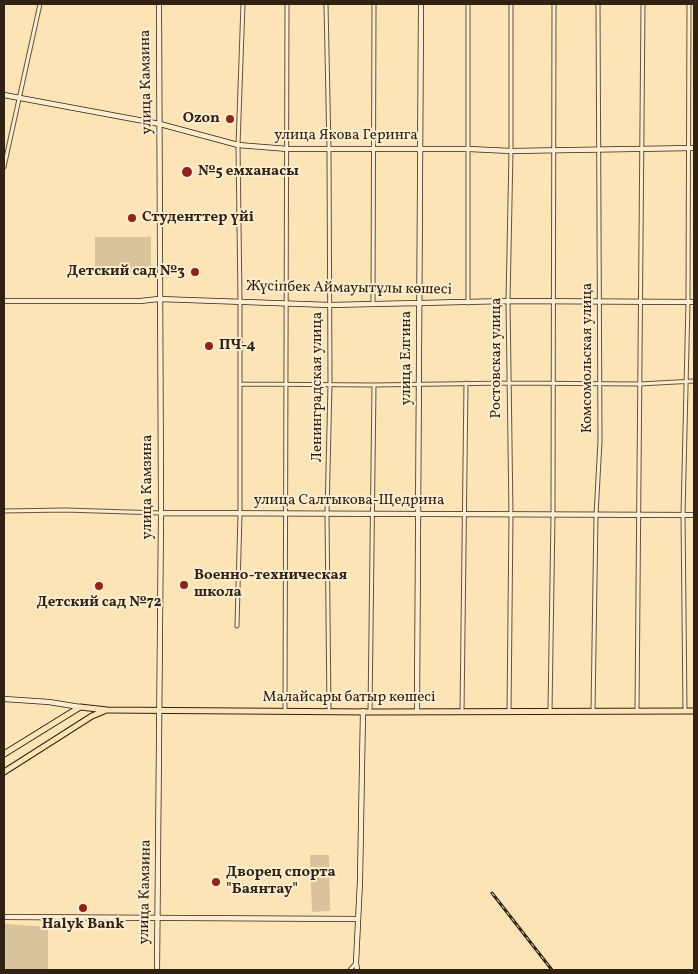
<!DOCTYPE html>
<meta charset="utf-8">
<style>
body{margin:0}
#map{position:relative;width:698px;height:974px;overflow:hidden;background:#fce4b6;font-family:Vollkorn,serif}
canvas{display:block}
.frame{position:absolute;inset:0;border:5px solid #302313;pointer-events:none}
</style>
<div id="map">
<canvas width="698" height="974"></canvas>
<div class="frame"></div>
</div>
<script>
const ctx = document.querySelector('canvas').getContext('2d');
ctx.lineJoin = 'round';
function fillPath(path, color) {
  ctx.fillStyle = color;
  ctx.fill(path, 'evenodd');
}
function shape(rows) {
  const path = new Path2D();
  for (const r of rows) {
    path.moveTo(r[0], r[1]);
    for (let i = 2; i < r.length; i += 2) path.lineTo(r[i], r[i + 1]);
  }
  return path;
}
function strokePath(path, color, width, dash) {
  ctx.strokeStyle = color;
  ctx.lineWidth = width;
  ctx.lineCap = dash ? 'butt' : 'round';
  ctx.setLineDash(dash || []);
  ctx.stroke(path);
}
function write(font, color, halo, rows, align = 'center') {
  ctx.font = font + ' Vollkorn,serif';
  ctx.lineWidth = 4;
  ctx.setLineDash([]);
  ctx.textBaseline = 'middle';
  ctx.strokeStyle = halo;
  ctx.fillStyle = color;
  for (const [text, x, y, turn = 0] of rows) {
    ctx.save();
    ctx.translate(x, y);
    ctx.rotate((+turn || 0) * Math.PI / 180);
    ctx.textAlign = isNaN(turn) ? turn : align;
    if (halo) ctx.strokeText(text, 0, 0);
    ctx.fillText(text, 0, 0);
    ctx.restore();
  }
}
fillPath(shape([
 [95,237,151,237,151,275,95,274],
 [310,855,329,855,330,911,312,912],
 [4,924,48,927,48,970,4,970]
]), '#d9c39a');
const street = shape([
 [326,4,329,149,330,384,327,514,329,711],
 [4,167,40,4],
 [468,303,468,4],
 [373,304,374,4],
 [240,384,374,385,508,383,640,384,694,381],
 [4,511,65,510,161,513],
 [237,626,240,514,240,301,238,145,243,4],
 [637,710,643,4],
 [285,711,287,4],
 [550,711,553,515,554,4],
 [593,711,596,515,600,441,598,4],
 [685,711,683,515,688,302,689,4],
 [370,712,374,385],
 [462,712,466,383],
 [509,712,511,515,508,301,511,151,511,4],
 [350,970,356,963]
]);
const secondary = shape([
 [4,95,160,124,238,145,288,149,469,149,511,151,694,148],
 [4,301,140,301,159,299,330,305,508,301,694,302],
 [161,513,694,515],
 [4,699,49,702,80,707],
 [417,712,421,4],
 [4,917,358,919],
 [157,970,161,513,159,4],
 [357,970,356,963,360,881,363,711]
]);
const primary = shape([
 [4,754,80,707,107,710,370,712,694,711],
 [4,772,92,716,104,711]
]);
strokePath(street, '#63533c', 5);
strokePath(secondary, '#302313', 6);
strokePath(primary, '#302313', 7);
strokePath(street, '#fdedd0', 3);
strokePath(secondary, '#fdedd0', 4.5);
strokePath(primary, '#fce4b6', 5);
const rail = shape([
 [492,893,552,970]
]);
strokePath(rail, '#302313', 3);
strokePath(rail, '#fdedd0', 1, [4]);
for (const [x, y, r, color] of [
 [230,119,5,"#8f2418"],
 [187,172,6,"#8f2418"],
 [132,218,5,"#8f2418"],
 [195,272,5,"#8f2418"],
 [209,346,5,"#8f2418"],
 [184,585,5,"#8f2418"],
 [99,586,5,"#8f2418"],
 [216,882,5,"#8f2418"],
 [83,908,5,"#8f2418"]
]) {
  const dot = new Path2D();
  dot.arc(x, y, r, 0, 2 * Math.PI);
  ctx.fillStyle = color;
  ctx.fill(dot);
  strokePath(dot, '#fdedd0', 2);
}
write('15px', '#302313', '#fdedd0', [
 ["улица Камзина",147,82,-91],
 ["улица Якова Геринга",346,136],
 ["Жүсіпбек Аймауытұлы көшесі",349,289,1],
 ["улица Елгина",407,358,-90],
 ["Ростовская улица",497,358,-90],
 ["Комсомольская улица",588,358,-90],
 ["Ленинградская улица",318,387,-90],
 ["улица Камзина",148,487,-90],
 ["улица Салтыкова-Щедрина",349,501],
 ["Малайсары батыр көшесі",349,698],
 ["улица Камзина",146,892,-89]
]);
write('bold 15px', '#302313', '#fdedd0', [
 ["Ozon",220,119,"right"],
 ["№5 емханасы",198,172],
 ["Студенттер үйі",142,218],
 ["Детский сад №3",185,272,"right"],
 ["ПЧ-4",219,346],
 ["Военно-техническая",194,576],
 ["школа",194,593],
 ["Детский сад №72",99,603,"center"],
 ["Дворец спорта",226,873],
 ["\"Баянтау\"",226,890],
 ["Halyk Bank",83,925,"center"]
], 'left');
</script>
